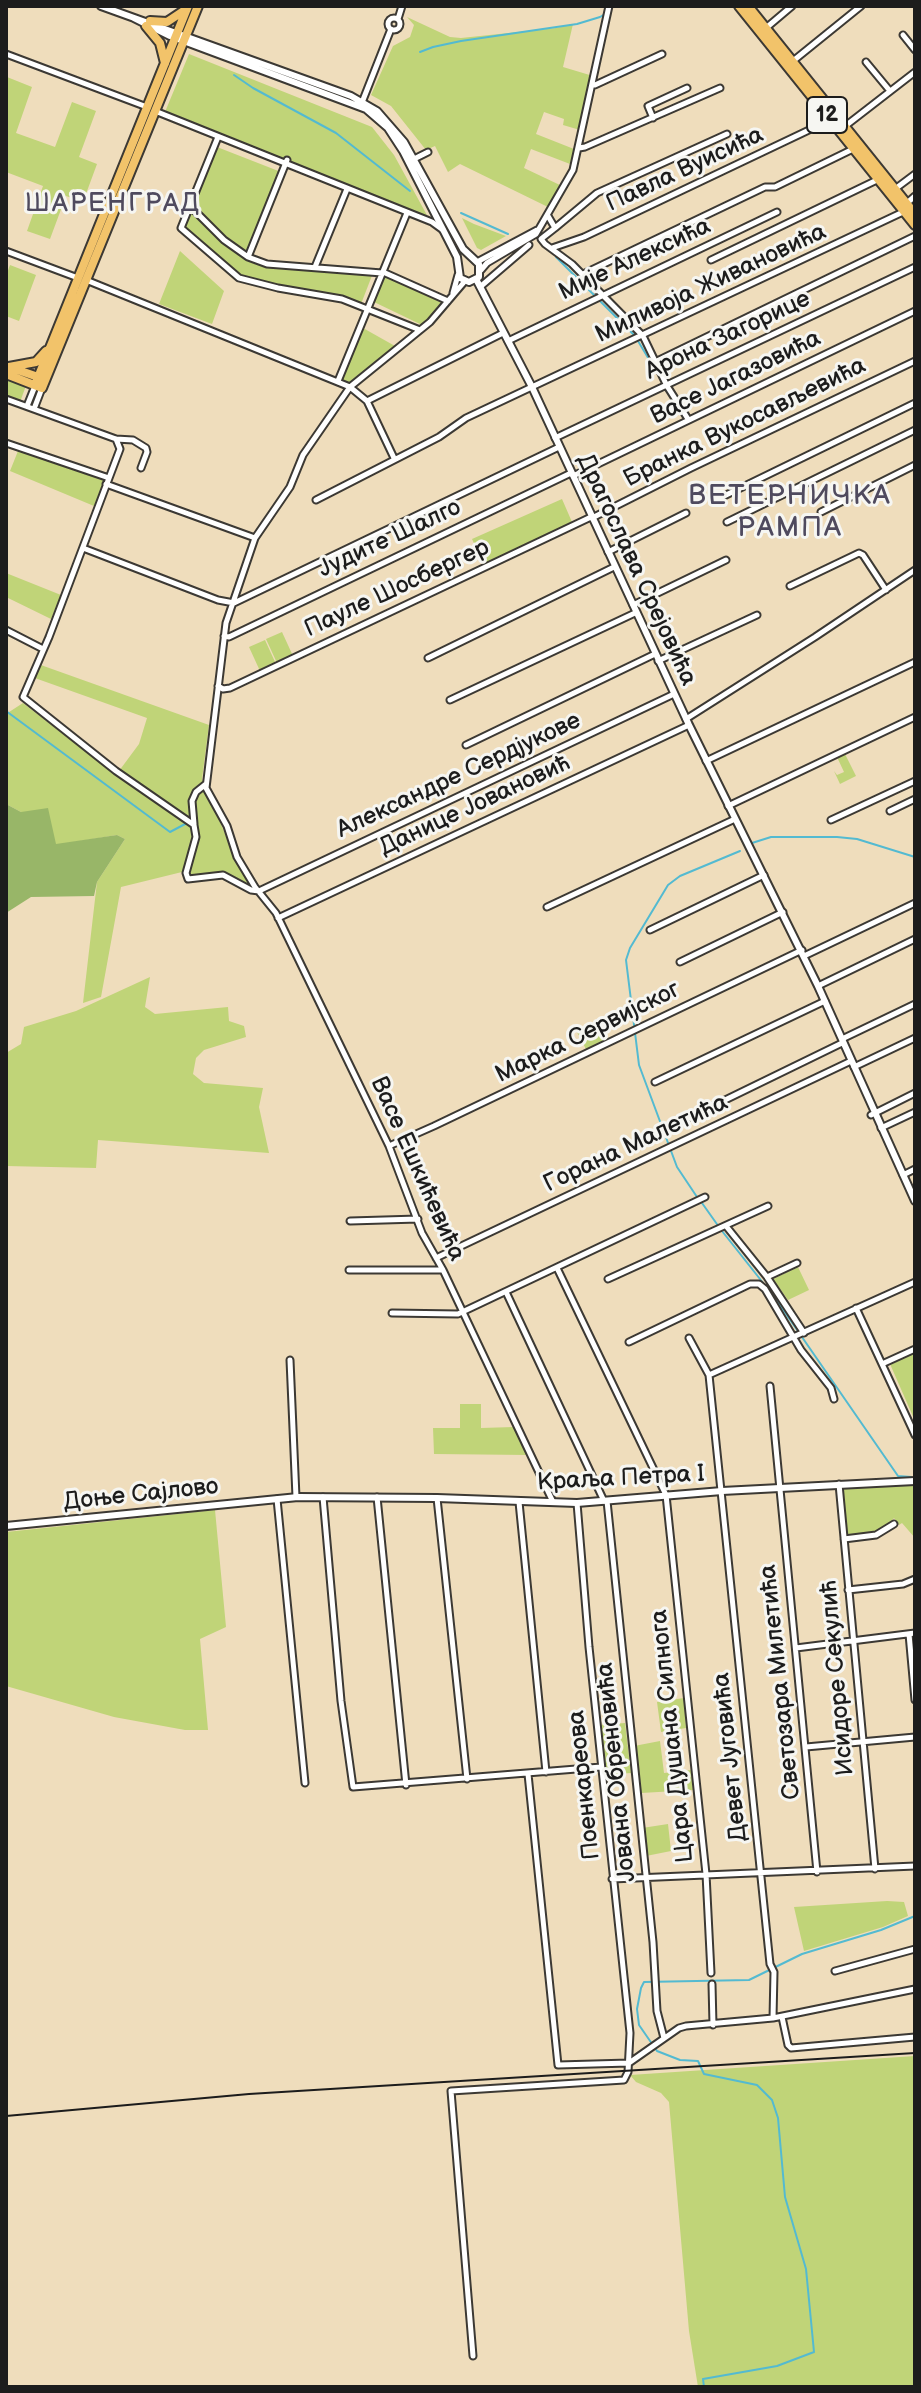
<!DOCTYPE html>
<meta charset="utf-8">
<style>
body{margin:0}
#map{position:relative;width:921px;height:2393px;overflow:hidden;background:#efddbc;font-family:"Balsamiq Sans",sans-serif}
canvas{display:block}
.frame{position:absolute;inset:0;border:8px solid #1c1c1c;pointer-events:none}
</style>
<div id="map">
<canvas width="921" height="2393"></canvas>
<div class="frame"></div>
</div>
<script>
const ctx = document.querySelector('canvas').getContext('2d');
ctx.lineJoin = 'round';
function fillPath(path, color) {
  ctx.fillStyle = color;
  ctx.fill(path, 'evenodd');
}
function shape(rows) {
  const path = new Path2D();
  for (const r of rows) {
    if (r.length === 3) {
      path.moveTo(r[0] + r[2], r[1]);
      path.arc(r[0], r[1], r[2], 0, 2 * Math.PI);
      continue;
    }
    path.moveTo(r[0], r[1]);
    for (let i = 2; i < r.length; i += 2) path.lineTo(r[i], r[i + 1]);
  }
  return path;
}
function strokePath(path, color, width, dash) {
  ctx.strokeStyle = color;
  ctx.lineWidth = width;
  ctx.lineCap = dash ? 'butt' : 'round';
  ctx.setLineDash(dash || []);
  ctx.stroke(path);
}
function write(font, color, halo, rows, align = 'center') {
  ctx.font = font + ' "Balsamiq Sans",sans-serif';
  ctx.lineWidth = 6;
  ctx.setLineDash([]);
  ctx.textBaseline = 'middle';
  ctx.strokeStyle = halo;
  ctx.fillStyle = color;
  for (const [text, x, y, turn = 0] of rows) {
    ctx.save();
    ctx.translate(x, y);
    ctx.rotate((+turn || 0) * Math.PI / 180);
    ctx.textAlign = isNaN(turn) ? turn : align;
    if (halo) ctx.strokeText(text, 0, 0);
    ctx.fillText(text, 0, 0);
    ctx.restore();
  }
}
fillPath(shape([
 [407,17,450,37,461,38,556,28,573,24,563,67,593,76,580,130,563,125,564,119,544,112,536,134,574,149,570,164,531,149,524,168,562,186,550,208,460,164,448,172,435,146,426,150,391,106,371,95,393,46,410,37,414,25],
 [189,54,372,127,394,155,428,217,165,112],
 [7,77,32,87,16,133,55,147,72,102,96,111,79,157,97,164,83,202,66,196,50,239,27,231,43,186,6,172],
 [217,147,281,172,247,254,225,239,192,206],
 [191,210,223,242,246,258,266,266,373,273,361,304,330,294,277,287,241,277,183,227],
 [462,218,474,224,506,236,481,250,477,248],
 [180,251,224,291,212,324,159,304],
 [10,265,36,275,19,321,6,316,6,276],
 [385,275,444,301,422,325,374,302],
 [363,328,395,346,350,383,346,383,342,379],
 [6,376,27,383,20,402,6,394],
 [18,451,106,480,94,506,10,471],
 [562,499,572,522,484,565,472,539],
 [6,573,61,595,51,619,6,597],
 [282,632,293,656,277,663,266,639],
 [265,640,276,664,260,671,249,647],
 [38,664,209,725,202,779,234,855,253,888,227,873,216,872,183,878,182,872,121,887,101,997,83,1003,97,882,125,839,117,835,56,845,21,812,6,804,6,714,23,703,103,765,164,808,168,803,119,771,139,744,147,718,32,677],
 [845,754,856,776,840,784,834,771,837,775,844,772,837,757],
 [150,977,145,1007,155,1014,228,1007,229,1021,244,1026,246,1037,204,1050,196,1058,193,1074,204,1083,263,1088,259,1107,269,1153,98,1140,96,1168,6,1166,6,1053,21,1044,24,1027,76,1011],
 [598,1022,608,1044,588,1053,577,1032],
 [798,1267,809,1290,788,1300,773,1279],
 [915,1353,915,1421,890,1364],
 [460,1404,481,1404,481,1428,514,1427,528,1455,434,1454,433,1428,460,1428],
 [915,1484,915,1538,902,1523,899,1525,894,1518,888,1525,875,1533,847,1537,842,1487],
 [215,1510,226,1627,200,1639,208,1730,185,1730,114,1717,6,1686,6,1532],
 [684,1698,686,1728,661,1732,657,1702],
 [625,1723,631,1773,604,1775,599,1725],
 [660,1741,664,1773,691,1770,693,1790,641,1793,634,1746],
 [668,1824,671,1851,646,1856,642,1828],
 [887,1901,904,1902,908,1916,883,1927,804,1951,794,1907],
 [915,2056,915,2387,698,2387,689,2331,669,2102,661,2093,636,2082,630,2075]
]), '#c0d478');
fillPath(shape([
 [6,804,21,812,48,808,56,844,117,835,125,839,97,882,94,896,31,897,6,913]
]), '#98b668');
strokePath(shape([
 [420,52,433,47,461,41,577,24,600,17,605,14,606,6],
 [234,75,253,88,336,133,410,191],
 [461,213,508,234],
 [556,257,595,296],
 [600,301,635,336,650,361],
 [6,711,170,832,187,823],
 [752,843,771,837,837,837,857,839,915,857],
 [697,1197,677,1167,639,1065,626,960,630,948,668,885,680,876,740,851],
 [702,1203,719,1227],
 [722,1231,775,1298,898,1476,911,1477],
 [704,2387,703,2379,777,2366,814,2352,806,2269,785,2197,778,2118,772,2100,757,2085,704,2074,698,2061,680,2060,657,2051,639,2025,637,2009,641,1988,644,1982,749,1980,802,1954,881,1930,915,1916]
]), '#53bad1', 2);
const minor = shape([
 [394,24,6],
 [398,19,402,6],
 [766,28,792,6],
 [903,35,915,50],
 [6,54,147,107],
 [793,61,861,6],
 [866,62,890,91],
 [595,85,662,54],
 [361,105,391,29],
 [155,111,432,222,443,230],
 [653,118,648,106,687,88],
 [844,127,915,72],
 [218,137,181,228,239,278,278,288,342,299,420,330],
 [579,148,585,147,720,88],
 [414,159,428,152],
 [895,189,915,174],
 [907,203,915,196],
 [190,206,224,240,248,257,267,264,382,273],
 [548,216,555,228,541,239,545,244,572,264,643,336,667,386,688,419],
 [555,228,597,193,727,134],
 [552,248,584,237,830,120],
 [6,251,78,278],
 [248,257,287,160],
 [711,260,879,179],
 [477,262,537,230],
 [315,267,347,189],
 [481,270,487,263,536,234,573,170,609,6],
 [383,272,448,301],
 [583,274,765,187,775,187,853,149],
 [86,280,350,387,367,401,394,458],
 [465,281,430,322,350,387,303,455,290,487,255,538,226,623,206,788,227,826,237,857,255,887,276,913,389,1146,422,1233,443,1270,553,1502],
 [480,287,529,245],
 [453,293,458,275],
 [508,341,777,212],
 [657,361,915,236],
 [338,381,407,213],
 [6,399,116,439,133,440,146,448,147,452,141,468],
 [367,401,503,333],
 [27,406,35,386],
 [34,409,42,388],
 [555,438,915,267],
 [116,439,120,449,49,637,23,697,116,771,194,825,196,837,186,873,188,879,223,875,251,890,259,891,674,694],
 [6,443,109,478],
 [573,476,915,311],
 [106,484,255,538],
 [722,497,915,403],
 [316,500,439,437,466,418,903,212],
 [821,512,915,465],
 [592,518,691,468,915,361],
 [727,522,915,430],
 [83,548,218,600,234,603,559,447],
 [608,552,686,513],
 [790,586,859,553,863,555,886,590],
 [633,605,726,560],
 [6,630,43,649],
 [224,636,229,637,571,473],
 [428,658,614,567],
 [658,661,757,615],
 [218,686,223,689,230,688,591,517],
 [450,700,635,613],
 [686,719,815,637,915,570],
 [466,745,655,654],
 [706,761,915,662],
 [728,806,915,717],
 [890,811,915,799],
 [831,820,915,781],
 [194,824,192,801,196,792,206,784],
 [547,907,735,819],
 [278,918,689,725],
 [650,930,764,875],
 [804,956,915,903],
 [680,962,783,912],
 [818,986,915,939],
 [842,1039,915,1004],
 [854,1067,915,1038],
 [655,1082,825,1001],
 [871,1115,915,1093],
 [684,1120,842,1043],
 [881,1128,915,1112],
 [389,1146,434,1126,802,950],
 [903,1175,915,1169],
 [350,1221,418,1219],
 [726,1226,767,1277,804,1333],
 [436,1258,851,1061],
 [557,1268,666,1495,706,1874,711,1973],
 [349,1270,442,1270],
 [767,1277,797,1263],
 [608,1279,768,1206],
 [506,1292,604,1501],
 [856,1308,915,1435],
 [392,1313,458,1314,705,1197],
 [689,1338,709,1375,770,1964,774,1972,773,2018],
 [629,1342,750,1284,759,1284,765,1289,801,1350,831,1388,834,1399],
 [290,1360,296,1497],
 [882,1364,915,1349],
 [709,1375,915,1282],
 [770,1386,817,1872],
 [839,1484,875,1869],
 [323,1497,341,1701,353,1787,601,1767],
 [377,1497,406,1785],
 [437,1498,467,1779],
 [277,1499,305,1783],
 [607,1501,653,1942,657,2011,664,2038],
 [519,1502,546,1772],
 [844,1539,876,1535,894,1524],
 [848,1590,903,1584,915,1579],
 [909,1634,915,1700],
 [796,1648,915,1633],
 [806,1747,915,1737],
 [528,1774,558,2065,629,2063,679,2028,686,2026,773,2018,915,1989],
 [612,1879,915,1866],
 [835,1971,915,1949],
 [712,1984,713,2025],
 [782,2017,788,2045,791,2048,915,2037],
 [473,2356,451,2091,624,2080,628,2072,630,2033,589,1647,577,1503]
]);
const tertiary = shape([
 [101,6,351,96,377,111,404,142,463,249,479,264,479,277,469,282,460,278,457,257,403,151,388,128,366,109,170,36,134,18],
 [476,279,532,387,689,725,818,986,915,1201],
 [6,1526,298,1497,437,1498,577,1503,722,1491,915,1481]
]);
const primary = shape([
 [739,6,915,225],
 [748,6,915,214],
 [150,21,167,22,185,10],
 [146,26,160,43,165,63],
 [9,367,36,362,46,351],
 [12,368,41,378],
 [6,374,42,388,198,6],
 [35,385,188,6]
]);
strokePath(minor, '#3c3934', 9);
strokePath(tertiary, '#3c3934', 10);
strokePath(primary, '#3c3934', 12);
strokePath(minor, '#fff', 5);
strokePath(tertiary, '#fff', 6);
strokePath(primary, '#f2c36a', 8);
strokePath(shape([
 [6,2116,249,2094,915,2053]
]), '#1c1c1c', 2);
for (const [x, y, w] of [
 [827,115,40]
]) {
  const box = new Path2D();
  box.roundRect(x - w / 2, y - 18, w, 36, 6);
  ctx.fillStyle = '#f6f6f2';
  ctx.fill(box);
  strokePath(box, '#1c1c1c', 2);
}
write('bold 22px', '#1c1c1c', null, [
 ["12",827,115]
]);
write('24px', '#1c1c1c', '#f6f6f2', [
 ["Павла Вуисића",685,170,-25],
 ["Мије Алексића",635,260,-25],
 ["Миливоја Живановића",711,284,-25],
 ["Арона Загорице",728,336,-25],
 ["Васе Јагазовића",736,378,-26],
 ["Бранка Вукосављевића",745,423,-26],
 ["Јудите Шалго",390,539,-25],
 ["Драгослава Срејовића",636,570,65],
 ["Пауле Шосбергер",397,589,-25],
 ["Александре Сердјукове",459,776,-25],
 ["Данице Јовановић",475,806,-25],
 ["Марка Сервијског",588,1033,-26],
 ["Горана Малетића",636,1144,-25],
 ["Васе Ешкићевића",417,1169,66],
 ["Краља Петра I",621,1479,-3],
 ["Доње Сајлово",141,1495,-6],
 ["Исидоре Секулић",838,1678,-95],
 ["Светозара Милетића",781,1682,-96],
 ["Цара Душана Силнога",673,1736,-96],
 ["Девет Југовића",731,1757,-96],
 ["Јована Обреновића",617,1772,-96],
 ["Поенкареова",585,1785,-96]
]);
ctx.letterSpacing = '2px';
write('26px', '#4f4a5e', '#f6f6f2', [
 ["ШАРЕНГРАД",113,204]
]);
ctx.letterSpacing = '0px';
ctx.letterSpacing = '2px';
write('28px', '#4f4a5e', '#f6f6f2', [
 ["ВЕТЕРНИЧКА",790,497],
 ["РАМПА",790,529]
]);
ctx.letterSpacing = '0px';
</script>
